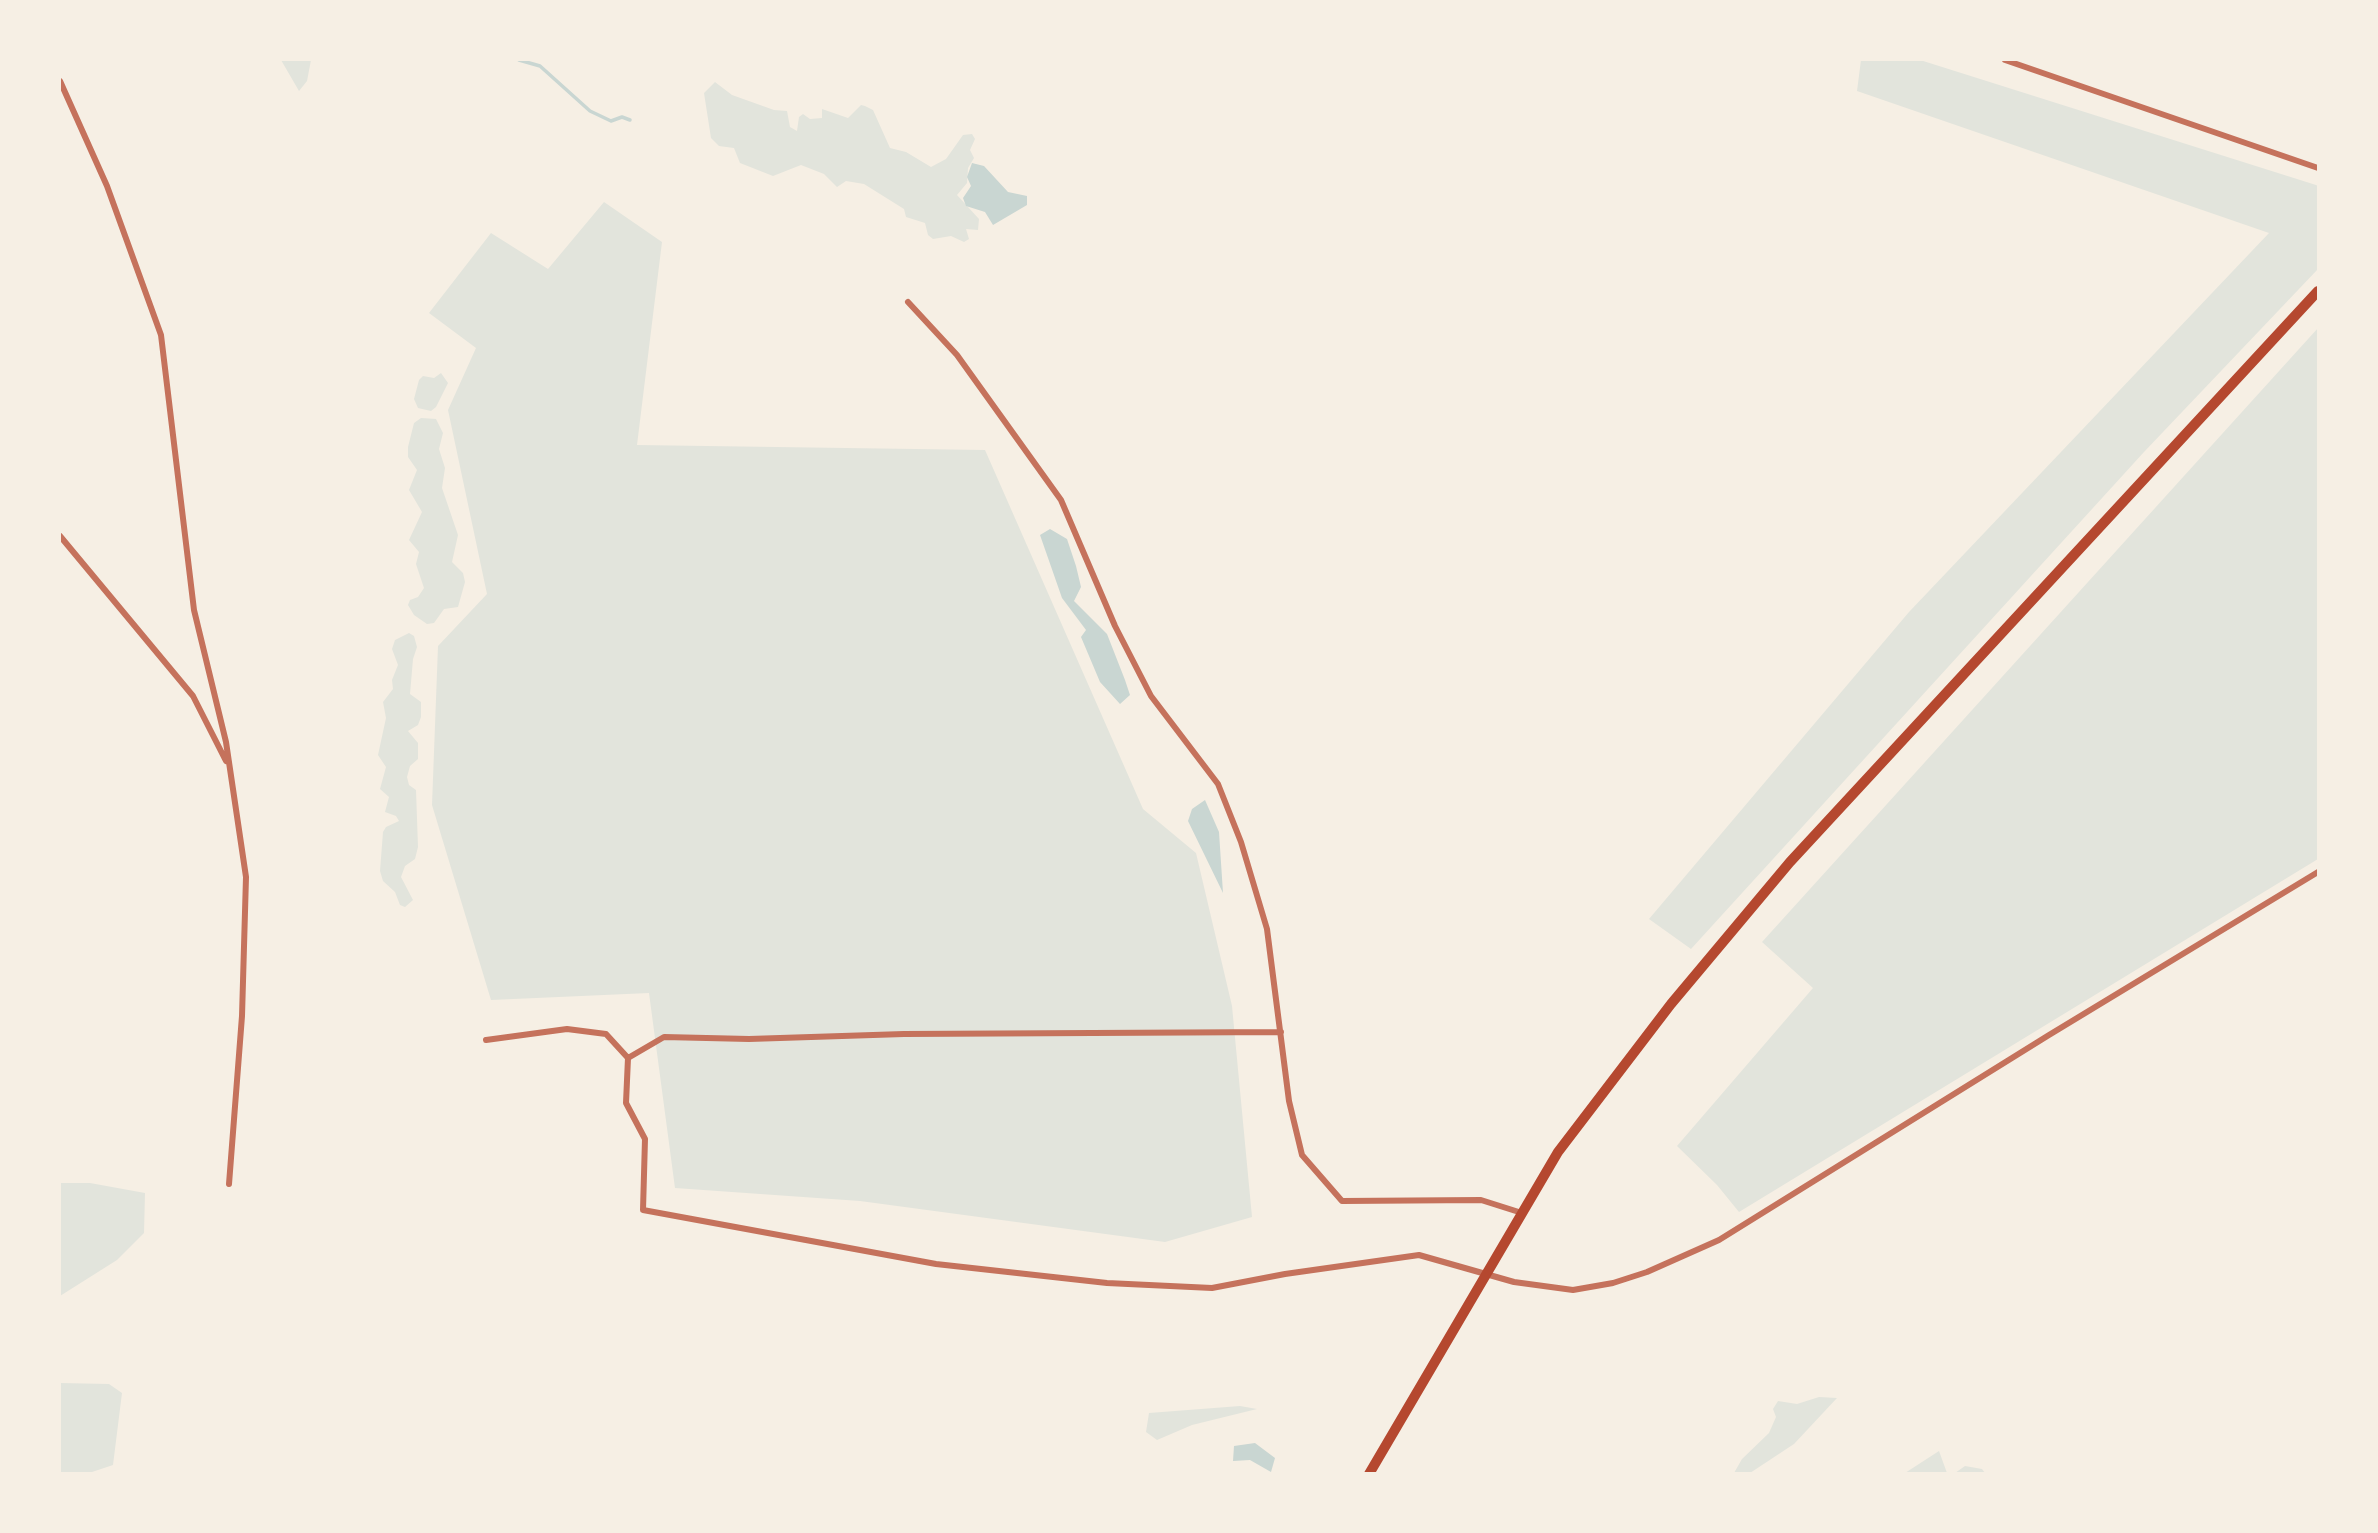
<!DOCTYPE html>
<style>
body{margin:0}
#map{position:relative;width:2378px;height:1533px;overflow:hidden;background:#f6efe4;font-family:Inter,sans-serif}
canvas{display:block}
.frame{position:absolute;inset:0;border:61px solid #f6efe4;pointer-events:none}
</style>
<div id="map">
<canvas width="2378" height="1533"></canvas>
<div class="frame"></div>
</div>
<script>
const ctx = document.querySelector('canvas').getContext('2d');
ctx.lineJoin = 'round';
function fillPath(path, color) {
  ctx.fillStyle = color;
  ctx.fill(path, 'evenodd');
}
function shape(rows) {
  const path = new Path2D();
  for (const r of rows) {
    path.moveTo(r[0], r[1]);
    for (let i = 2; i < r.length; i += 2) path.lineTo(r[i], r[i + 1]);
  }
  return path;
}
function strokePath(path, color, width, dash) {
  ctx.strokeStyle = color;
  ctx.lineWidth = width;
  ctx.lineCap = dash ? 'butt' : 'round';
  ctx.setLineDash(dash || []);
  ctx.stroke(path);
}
fillPath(shape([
 [281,60,311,60,307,81,299,91],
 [1861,60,1920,60,2316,185,2318,186,2318,269,2144,452,1691,949,1649,919,1909,612,2269,233,1857,91],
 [715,82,732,95,774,110,787,111,790,127,797,131,799,117,803,114,810,119,822,118,822,109,848,118,861,105,865,106,873,110,890,148,906,152,931,167,946,159,963,135,972,134,975,139,970,150,974,158,968,168,967,183,957,195,979,219,978,230,966,229,969,239,964,242,951,236,933,239,928,235,925,223,906,217,904,209,864,184,846,181,837,187,824,174,801,165,773,176,740,163,734,148,719,146,711,138,704,93],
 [604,202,662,242,637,445,985,450,1143,809,1196,853,1232,1006,1252,1217,1165,1242,860,1201,675,1188,649,993,491,1000,432,805,438,646,487,594,448,410,476,348,429,313,491,233,548,269],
 [2318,328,2318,859,1739,1212,1717,1185,1677,1146,1813,988,1762,942],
 [441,373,448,383,436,407,431,411,418,408,414,399,419,380,423,376,434,378],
 [421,418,436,419,443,433,439,449,445,468,442,488,458,535,452,562,463,573,465,582,458,607,444,609,434,623,427,624,414,615,408,605,410,600,418,597,424,588,416,564,419,552,409,540,422,512,409,490,417,470,408,457,408,447,414,423],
 [409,633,414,636,417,647,413,659,410,694,421,702,421,717,418,725,408,731,418,743,418,759,410,766,407,777,409,785,416,790,418,847,415,859,405,866,401,877,413,900,405,907,400,905,395,892,383,881,380,871,383,832,386,827,399,821,396,816,385,812,389,797,380,789,386,767,378,755,386,718,383,702,393,689,392,680,398,665,392,649,395,640],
 [60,1183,90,1183,145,1193,144,1233,117,1260,60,1296],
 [60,1383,109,1384,122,1393,113,1465,89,1473,60,1473],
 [1819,1397,1837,1398,1794,1444,1750,1473,1734,1473,1742,1459,1769,1433,1776,1417,1773,1409,1778,1401,1797,1404],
 [1240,1406,1257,1409,1192,1425,1157,1440,1146,1432,1149,1413],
 [1939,1451,1947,1473,1955,1473,1965,1466,1982,1469,1985,1473,1905,1473]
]), '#e2e4dc');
fillPath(shape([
 [972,163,984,166,1008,192,1027,196,1027,205,993,225,985,212,966,206,963,198,971,186,967,177],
 [1050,529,1067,539,1076,566,1081,587,1074,601,1107,634,1125,680,1130,695,1120,704,1100,682,1081,637,1086,630,1062,598,1040,535],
 [1205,800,1219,832,1223,893,1188,821,1192,809],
 [1255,1443,1275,1458,1271,1472,1250,1460,1233,1461,1234,1446]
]), '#c9d6d2');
strokePath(shape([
 [519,60,540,66,590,111,611,121,622,117,630,120]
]), '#c9d6d2', 3.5);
strokePath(shape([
 [2005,60,2318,168],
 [60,81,107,186,161,335,194,610,226,742,246,877,242,1016,229,1184],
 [908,302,957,355,1061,500,1115,626,1151,696,1218,784,1241,842,1267,929,1289,1101,1302,1155,1342,1201,1481,1200,1522,1213],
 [60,536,193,696,226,761],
 [486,1040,567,1029,606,1034,628,1058,626,1103,645,1139,643,1210,936,1264,1107,1283,1212,1288,1285,1274,1419,1255,1514,1282,1573,1290,1613,1283,1647,1272,1719,1240,2049,1035,2318,872],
 [628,1058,664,1037,749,1039,904,1034,1281,1032]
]), '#c5725c', 6);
strokePath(shape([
 [1369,1474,1558,1152,1671,1004,1790,862,2318,291]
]), '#b5482f', 10);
</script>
